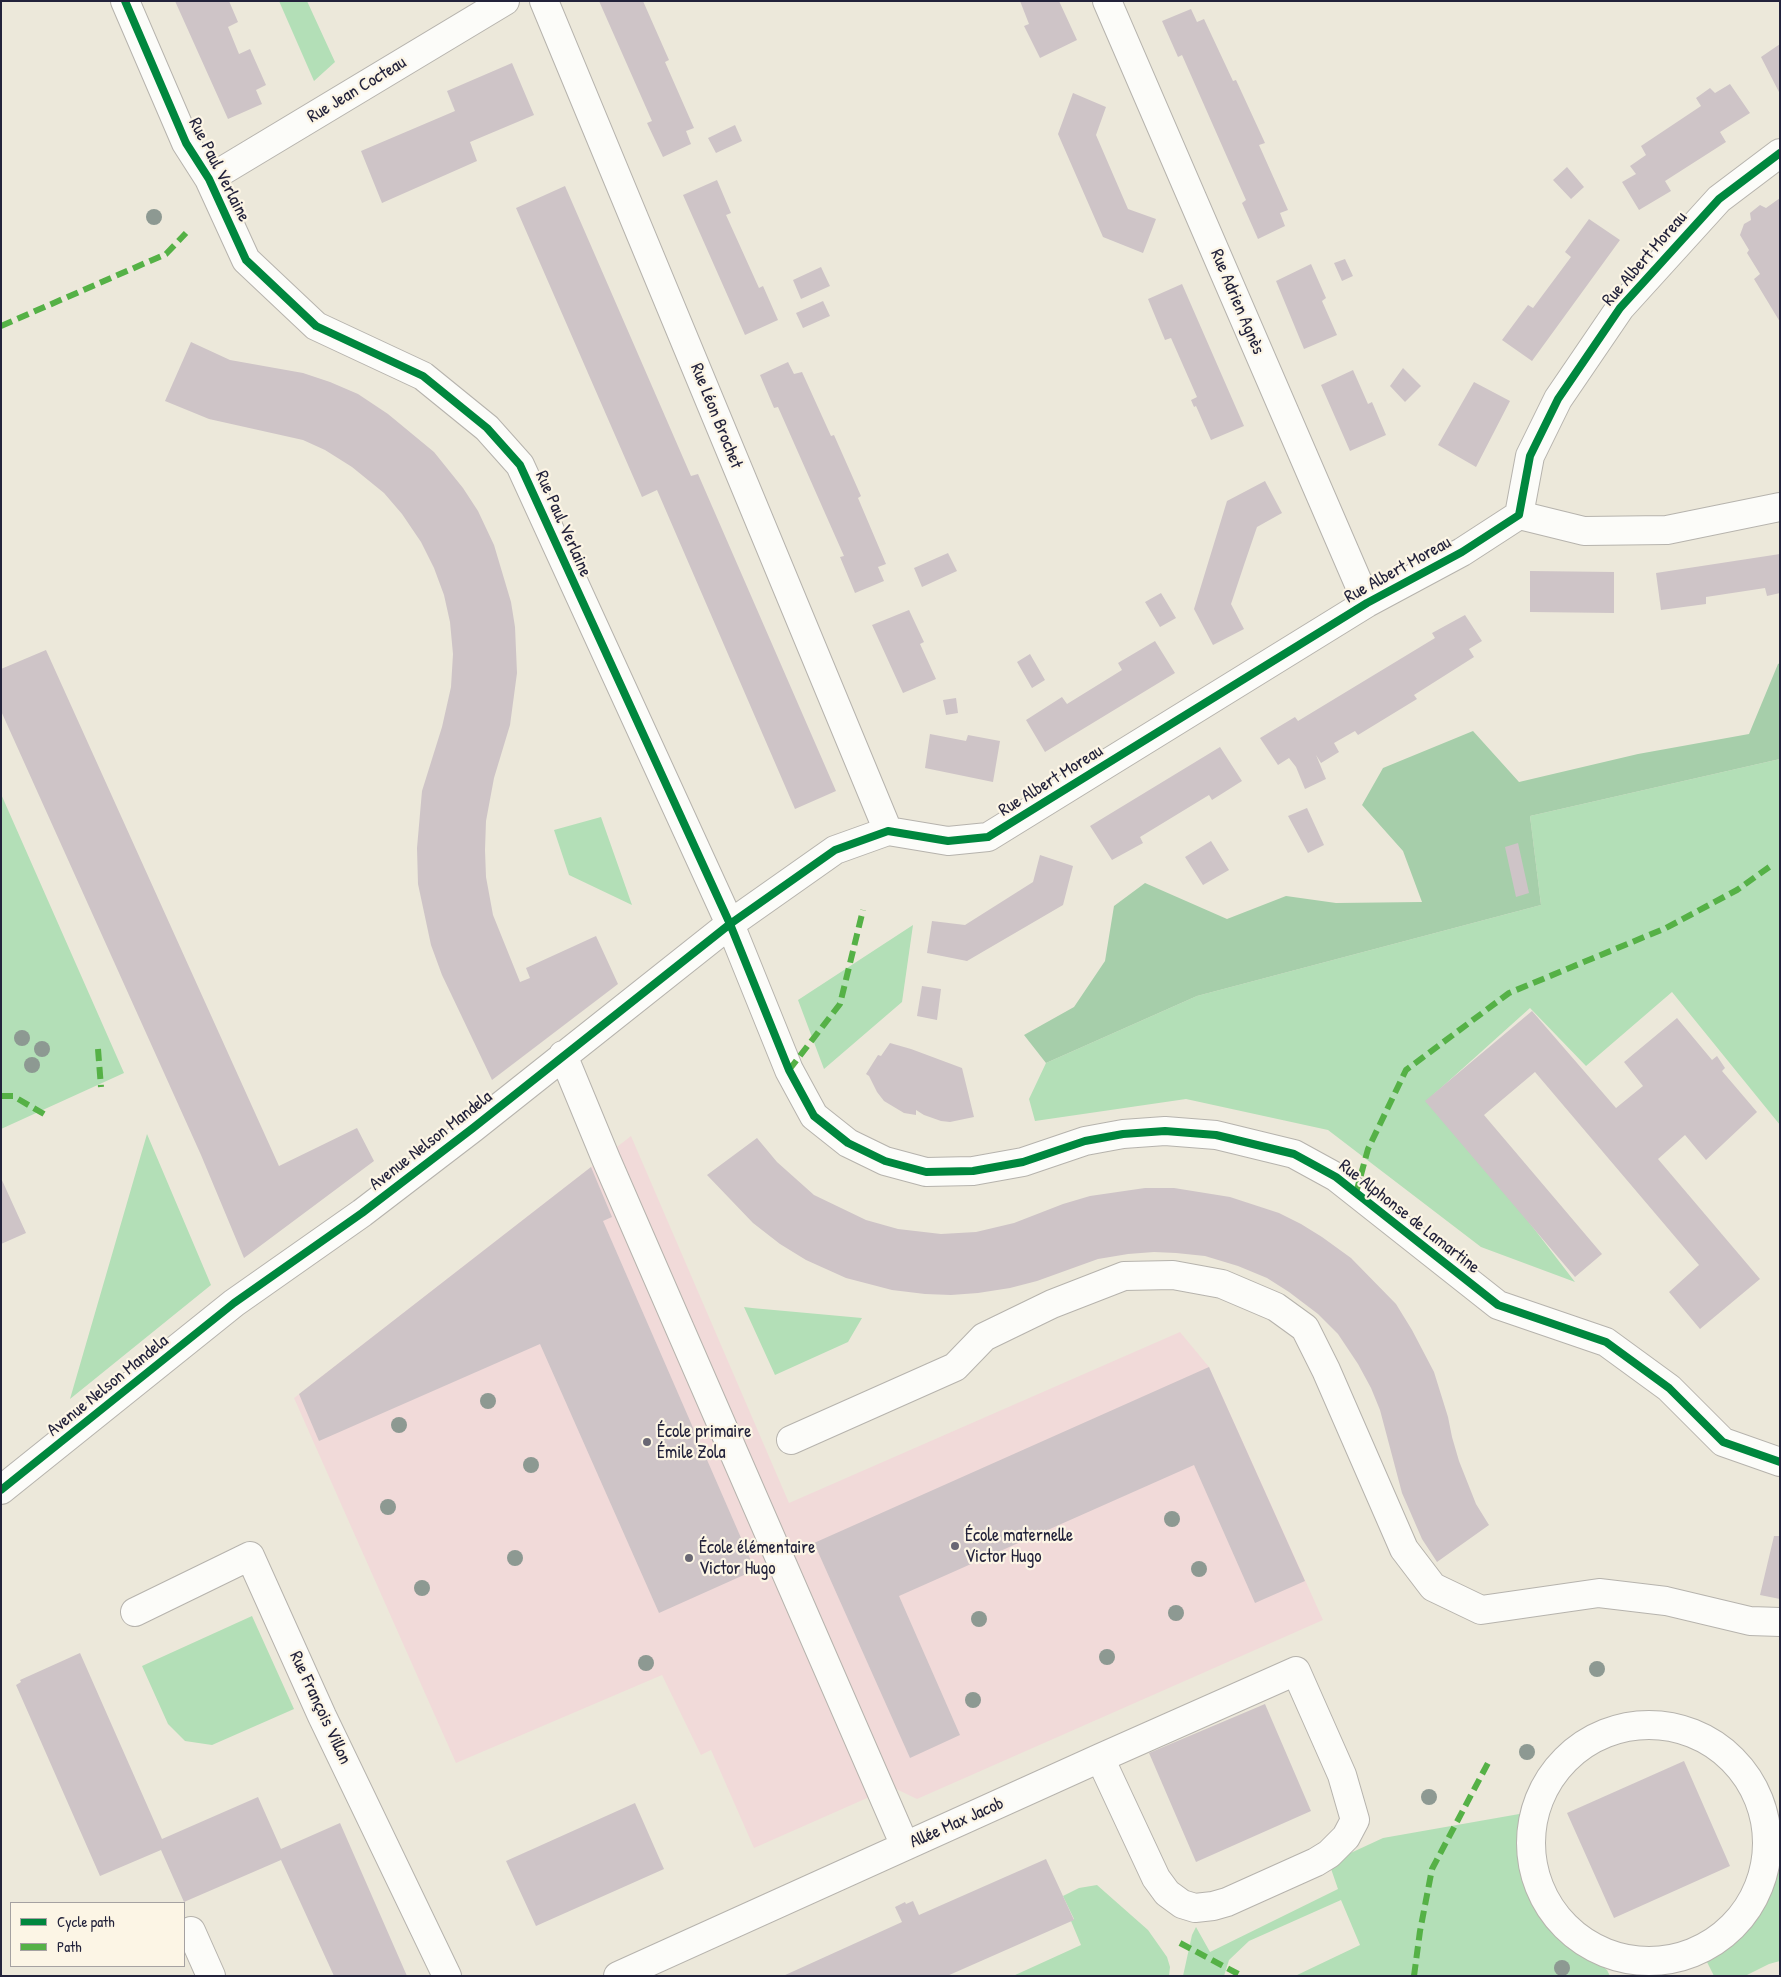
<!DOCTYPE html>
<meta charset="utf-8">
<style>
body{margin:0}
#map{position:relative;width:1781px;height:1977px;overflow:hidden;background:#ece8da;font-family:"Patrick Hand",sans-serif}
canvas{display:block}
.frame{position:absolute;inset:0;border:2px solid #22223b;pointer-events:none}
.legend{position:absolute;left:10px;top:1902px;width:175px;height:65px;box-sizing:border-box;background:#fcf5e5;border:1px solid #a5a1a1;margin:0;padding:6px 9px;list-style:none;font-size:15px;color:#22223b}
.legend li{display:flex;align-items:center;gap:10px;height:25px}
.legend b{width:25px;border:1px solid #a5a1a1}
</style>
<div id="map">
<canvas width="1781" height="1977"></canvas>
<div class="frame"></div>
<ul class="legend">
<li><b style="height:6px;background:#00873e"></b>Cycle path</li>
<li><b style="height:6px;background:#55b146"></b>Path</li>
</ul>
</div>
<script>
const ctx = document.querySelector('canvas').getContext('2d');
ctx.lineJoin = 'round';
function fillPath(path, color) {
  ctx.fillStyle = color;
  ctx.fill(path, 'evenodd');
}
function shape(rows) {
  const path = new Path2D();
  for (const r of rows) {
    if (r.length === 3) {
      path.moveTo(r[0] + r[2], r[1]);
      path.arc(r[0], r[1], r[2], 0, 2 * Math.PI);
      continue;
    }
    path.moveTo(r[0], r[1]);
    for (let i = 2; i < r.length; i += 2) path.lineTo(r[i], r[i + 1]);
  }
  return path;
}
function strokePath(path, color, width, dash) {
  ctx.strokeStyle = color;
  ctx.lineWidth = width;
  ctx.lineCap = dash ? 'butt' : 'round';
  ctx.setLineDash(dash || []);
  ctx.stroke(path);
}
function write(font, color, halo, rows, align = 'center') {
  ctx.font = font + ' "Patrick Hand",sans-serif';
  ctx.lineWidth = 4.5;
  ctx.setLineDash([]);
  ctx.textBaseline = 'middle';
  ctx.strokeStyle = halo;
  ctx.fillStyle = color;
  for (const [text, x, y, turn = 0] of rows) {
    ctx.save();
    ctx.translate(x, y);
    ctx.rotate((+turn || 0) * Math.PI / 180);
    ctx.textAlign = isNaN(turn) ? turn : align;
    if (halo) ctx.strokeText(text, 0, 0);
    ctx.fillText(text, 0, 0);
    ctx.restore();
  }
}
fillPath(shape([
 [631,1136,789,1503,1180,1332,1209,1367,1323,1620,917,1799,892,1787,754,1848,711,1750,701,1755,662,1675,456,1763,294,1398]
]), '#f1dad9');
fillPath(shape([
 [279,1,307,1,335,62,314,81],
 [1780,759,1780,1125,1672,992,1586,1066,1530,1008,1432,1096,1575,1282,1481,1247,1328,1130,1186,1099,1035,1121,1029,1099,1046,1063,1197,996,1541,905,1530,816],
 [1,794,124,1073,1,1129],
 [601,817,632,905,569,875,554,830],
 [913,925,902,1002,824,1069,798,1000],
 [147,1134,211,1285,70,1399],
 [744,1307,752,1308,862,1318,848,1342,775,1375],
 [252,1616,294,1709,212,1745,185,1741,168,1724,142,1666],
 [1525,1813,1522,1837,1523,1855,1528,1879,1542,1909,1558,1929,1580,1945,1607,1970,1610,1976,1295,1976,1360,1945,1341,1900,1249,1941,1229,1960,1224,1976,1183,1976,1192,1935,1196,1927,1210,1952,1338,1889,1329,1863,1383,1838],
 [1780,1871,1780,1961,1769,1964,1745,1976,1714,1976,1706,1960,1707,1957,1722,1947,1744,1928,1754,1916,1775,1875],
 [1097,1885,1148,1930,1167,1957,1170,1967,1169,1976,1013,1976,1081,1945,1071,1921,1074,1919,1063,1896,1079,1888]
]), '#b3dfb7');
fillPath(shape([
 [1780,663,1780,759,1530,816,1541,905,1197,996,1046,1063,1024,1035,1074,1007,1105,961,1114,906,1145,883,1227,919,1286,896,1336,903,1422,902,1403,851,1362,805,1383,768,1473,731,1519,782,1638,754,1749,734,1778,664]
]), '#a6ceaa');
fillPath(shape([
 [175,1,229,1,238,22,228,27,239,54,250,49,266,85,256,90,262,104,228,119],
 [599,1,643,1,669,60,665,62,694,128,686,131,691,144,663,157,647,123,652,121],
 [1020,1,1059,1,1077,40,1040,58,1024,26,1029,24],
 [1191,9,1197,22,1204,19,1233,81,1236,80,1265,143,1259,145,1288,210,1280,213,1285,226,1258,239,1242,203,1246,200,1182,55,1178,57,1162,21],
 [1780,44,1780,94,1761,57],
 [512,63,534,115,470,142,477,161,382,203,361,151,455,111,447,91],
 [1730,84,1750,113,1720,132,1726,142,1665,181,1671,191,1639,210,1622,182,1636,174,1630,166,1646,155,1641,146,1701,106,1696,98,1710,88,1715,93],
 [1073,93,1106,107,1096,135,1128,209,1156,219,1143,253,1103,237,1058,134],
 [735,125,742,141,716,153,708,138],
 [1567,167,1584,187,1571,199,1553,180],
 [717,180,731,213,726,215,759,288,763,286,778,320,745,335,683,195],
 [565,186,691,476,698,474,836,791,795,809,657,490,642,497,516,208],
 [1780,198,1780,322,1754,279,1760,274,1747,253,1749,250,1740,235,1744,224,1751,220,1750,213,1760,205,1766,208],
 [1589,219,1620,240,1532,361,1502,340,1528,305,1533,308,1571,257,1565,252],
 [1345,259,1353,276,1342,281,1334,263],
 [1311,264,1326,298,1322,301,1337,335,1304,349,1276,281],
 [821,267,830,286,801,299,793,280],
 [1182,284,1244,426,1211,440,1196,406,1194,407,1191,400,1197,397,1171,338,1165,340,1148,299],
 [823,301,830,316,803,328,796,313],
 [191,342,230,360,303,373,330,382,358,394,388,414,434,452,463,488,478,511,494,545,511,602,515,627,517,673,510,725,494,778,486,821,485,850,486,877,493,915,520,982,530,978,526,968,596,936,618,984,492,1080,442,975,431,945,418,884,417,848,422,791,442,727,451,687,453,654,450,622,444,595,434,568,421,542,402,514,384,493,352,467,325,450,303,440,209,419,165,401],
 [788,362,794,374,802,372,831,436,834,435,861,496,858,498,886,564,878,567,884,581,855,593,840,557,844,556,778,407,774,408,760,375],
 [1403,368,1421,386,1405,402,1390,386],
 [1353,370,1368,404,1372,402,1386,435,1350,451,1321,385],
 [1474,382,1510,401,1476,467,1438,445],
 [1265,481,1282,513,1257,527,1244,565,1231,604,1244,629,1213,645,1194,609,1227,501],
 [948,553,957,571,922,587,914,568],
 [1780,554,1780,593,1767,596,1765,588,1706,597,1706,604,1661,610,1656,573],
 [1530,571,1614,572,1614,613,1530,612],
 [1161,593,1176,618,1160,627,1145,602],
 [909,610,924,642,920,644,936,679,903,693,872,625],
 [1465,615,1482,641,1469,649,1474,657,1414,695,1417,699,1358,735,1355,731,1334,743,1339,752,1321,763,1316,755,1326,779,1305,789,1296,767,1289,758,1278,765,1260,738,1295,717,1298,721,1435,638,1432,633],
 [1155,641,1175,673,1045,752,1026,720,1062,697,1067,704,1122,670,1118,663],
 [46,650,279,1166,357,1128,374,1161,244,1258,201,1155,1,711,1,669],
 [1030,654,1045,680,1032,688,1017,662],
 [956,698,958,713,946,715,943,700],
 [930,734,966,741,968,735,1000,741,993,782,925,768],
 [1220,747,1242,781,1212,800,1209,795,1140,837,1143,843,1112,860,1090,826],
 [1307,808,1324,845,1308,853,1288,816],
 [1211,841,1229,870,1203,885,1185,857],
 [1518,843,1529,893,1516,897,1505,847],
 [1040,855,1073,866,1063,905,967,961,927,953,932,921,965,925,1033,882],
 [922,986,941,989,937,1020,917,1016],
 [1532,1011,1616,1108,1643,1086,1624,1062,1677,1018,1712,1060,1717,1056,1725,1068,1722,1071,1757,1112,1706,1160,1685,1135,1658,1159,1760,1279,1700,1329,1669,1292,1699,1265,1535,1072,1484,1115,1602,1254,1575,1277,1425,1101],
 [890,1043,911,1049,962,1068,974,1117,950,1122,941,1121,924,1115,916,1110,916,1115,904,1113,884,1101,877,1092,869,1076,866,1074,878,1055,881,1056],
 [757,1138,777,1162,814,1195,866,1220,898,1229,941,1234,976,1232,1014,1223,1063,1204,1090,1196,1145,1188,1174,1188,1230,1197,1279,1213,1301,1224,1322,1237,1351,1258,1396,1304,1412,1330,1434,1372,1448,1417,1452,1437,1459,1461,1476,1504,1489,1525,1437,1562,1422,1539,1402,1493,1380,1410,1371,1388,1358,1364,1338,1334,1318,1314,1289,1292,1267,1278,1238,1266,1205,1256,1176,1253,1154,1252,1128,1254,1098,1259,1037,1281,1010,1288,978,1293,951,1295,925,1294,892,1290,846,1278,806,1260,780,1244,753,1223,707,1175],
 [591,1167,612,1217,603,1221,755,1570,659,1613,540,1344,319,1441,299,1394],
 [1,1178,26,1233,1,1244],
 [1209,1367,1305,1581,1255,1603,1194,1465,899,1596,960,1735,910,1758,814,1543],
 [1774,1536,1780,1536,1780,1599,1760,1595],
 [80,1653,162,1839,258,1797,281,1849,340,1823,407,1976,334,1976,281,1860,184,1902,161,1850,100,1876,16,1685,21,1682,20,1680],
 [1265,1704,1311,1811,1196,1862,1149,1753],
 [1684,1761,1730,1866,1614,1918,1567,1813],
 [635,1803,664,1869,536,1926,506,1861],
 [1046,1859,1074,1920,947,1976,783,1976,902,1922,895,1907,905,1902,906,1904,913,1901,919,1915]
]), '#cec4c7');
const minor = shape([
 [125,1,186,143,209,179,246,260,316,326,423,376,487,428,520,465,730,924,789,1070,814,1116,848,1143,885,1161,926,1172,973,1171,1023,1162,1085,1141,1123,1134,1165,1131,1216,1135,1294,1154,1336,1177,1498,1305,1606,1342,1669,1388,1723,1442,1780,1462],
 [544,1,888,831],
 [1107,1,1367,603],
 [209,179,505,1],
 [1519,515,1584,531,1667,530,1780,507],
 [563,1055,606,1159,905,1846],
 [791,1440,955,1367,984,1337,1052,1304,1124,1276,1173,1275,1222,1284,1276,1307,1305,1328,1326,1370,1404,1549,1433,1587,1481,1610,1599,1593,1666,1601,1750,1621,1780,1622],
 [1,1490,234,1303,362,1213,473,1128,730,924,835,850,888,831,948,841,988,837,1367,603,1462,552,1519,515,1530,456,1558,399,1620,308,1719,199,1780,153],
 [135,1612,250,1556,322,1716,447,1976],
 [1649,1843,118],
 [191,1931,211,1976],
 [618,1976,1100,1758,1296,1671,1342,1775,1355,1820,1346,1837,1329,1854,1316,1862,1227,1902,1213,1906,1195,1908,1182,1904,1167,1893,1156,1878,1100,1758]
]);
strokePath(minor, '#b6b3ad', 30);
strokePath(minor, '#fcfcf9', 28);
strokePath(shape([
 [1,326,166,254,186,233],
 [98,1049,101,1087],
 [789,1070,840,1004,863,910],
 [1,1096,13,1096,44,1114],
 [1356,1193,1368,1149,1406,1070,1509,993,1666,928,1737,890,1772,865],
 [1180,1943,1242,1976],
 [1414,1976,1420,1931,1432,1869,1488,1763]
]), '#55b146', 6, [12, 6]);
strokePath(shape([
 [125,1,186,143,209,179,246,260,316,326,423,376,487,428,520,465,730,924,789,1070,814,1116,848,1143,885,1161,926,1172,973,1171,1023,1162,1085,1141,1123,1134,1165,1131,1216,1135,1294,1154,1336,1177,1498,1305,1606,1342,1669,1388,1723,1442,1780,1462],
 [1,1490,234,1303,362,1213,473,1128,730,924,835,850,888,831,948,841,988,837,1367,603,1462,552,1519,515,1530,456,1558,399,1620,308,1719,199,1780,153]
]), '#00873e', 8);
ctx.fillStyle = '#8d9992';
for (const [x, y] of [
 [154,217],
 [22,1038],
 [42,1049],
 [32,1065],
 [488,1401],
 [399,1425],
 [531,1465],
 [388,1507],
 [1172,1519],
 [515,1558],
 [1199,1569],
 [422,1588],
 [1176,1613],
 [979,1619],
 [1107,1657],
 [646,1663],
 [1597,1669],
 [973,1700],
 [1527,1752],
 [1429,1797],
 [1562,1968]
]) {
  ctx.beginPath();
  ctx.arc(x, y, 8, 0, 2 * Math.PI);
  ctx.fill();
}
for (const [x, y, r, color] of [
 [647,1442,5,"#696773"],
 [955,1546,5,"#696773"],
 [689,1558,5,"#696773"]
]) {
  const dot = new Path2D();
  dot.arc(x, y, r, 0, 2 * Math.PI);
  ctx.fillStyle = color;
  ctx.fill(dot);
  strokePath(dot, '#fcf5e5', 2);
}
write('18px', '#22223b', '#fcf5e5', [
 ["Rue Jean Cocteau",357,90,-31],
 ["Rue Paul Verlaine",219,170,63],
 ["Rue Albert Moreau",1645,259,-49],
 ["Rue Adrien Agnès",1237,302,67],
 ["Rue Léon Brochet",716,416,68],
 ["Rue Paul Verlaine",563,524,66],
 ["Rue Albert Moreau",1398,570,-29],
 ["Rue Albert Moreau",1051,781,-32],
 ["Avenue Nelson Mandela",431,1141,-38],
 ["Rue Alphonse de Lamartine",1409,1217,38],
 ["Avenue Nelson Mandela",108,1386,-39],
 ["Rue François Villon",320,1708,65],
 ["Allée Max Jacob",957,1823,-24]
]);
write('18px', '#22223b', '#fcf5e5', [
 ["École primaire",657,1432],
 ["Émile Zola",657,1453],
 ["École maternelle",965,1536],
 ["Victor Hugo",965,1557],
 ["École élémentaire",699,1548],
 ["Victor Hugo",699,1569]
], 'left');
</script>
